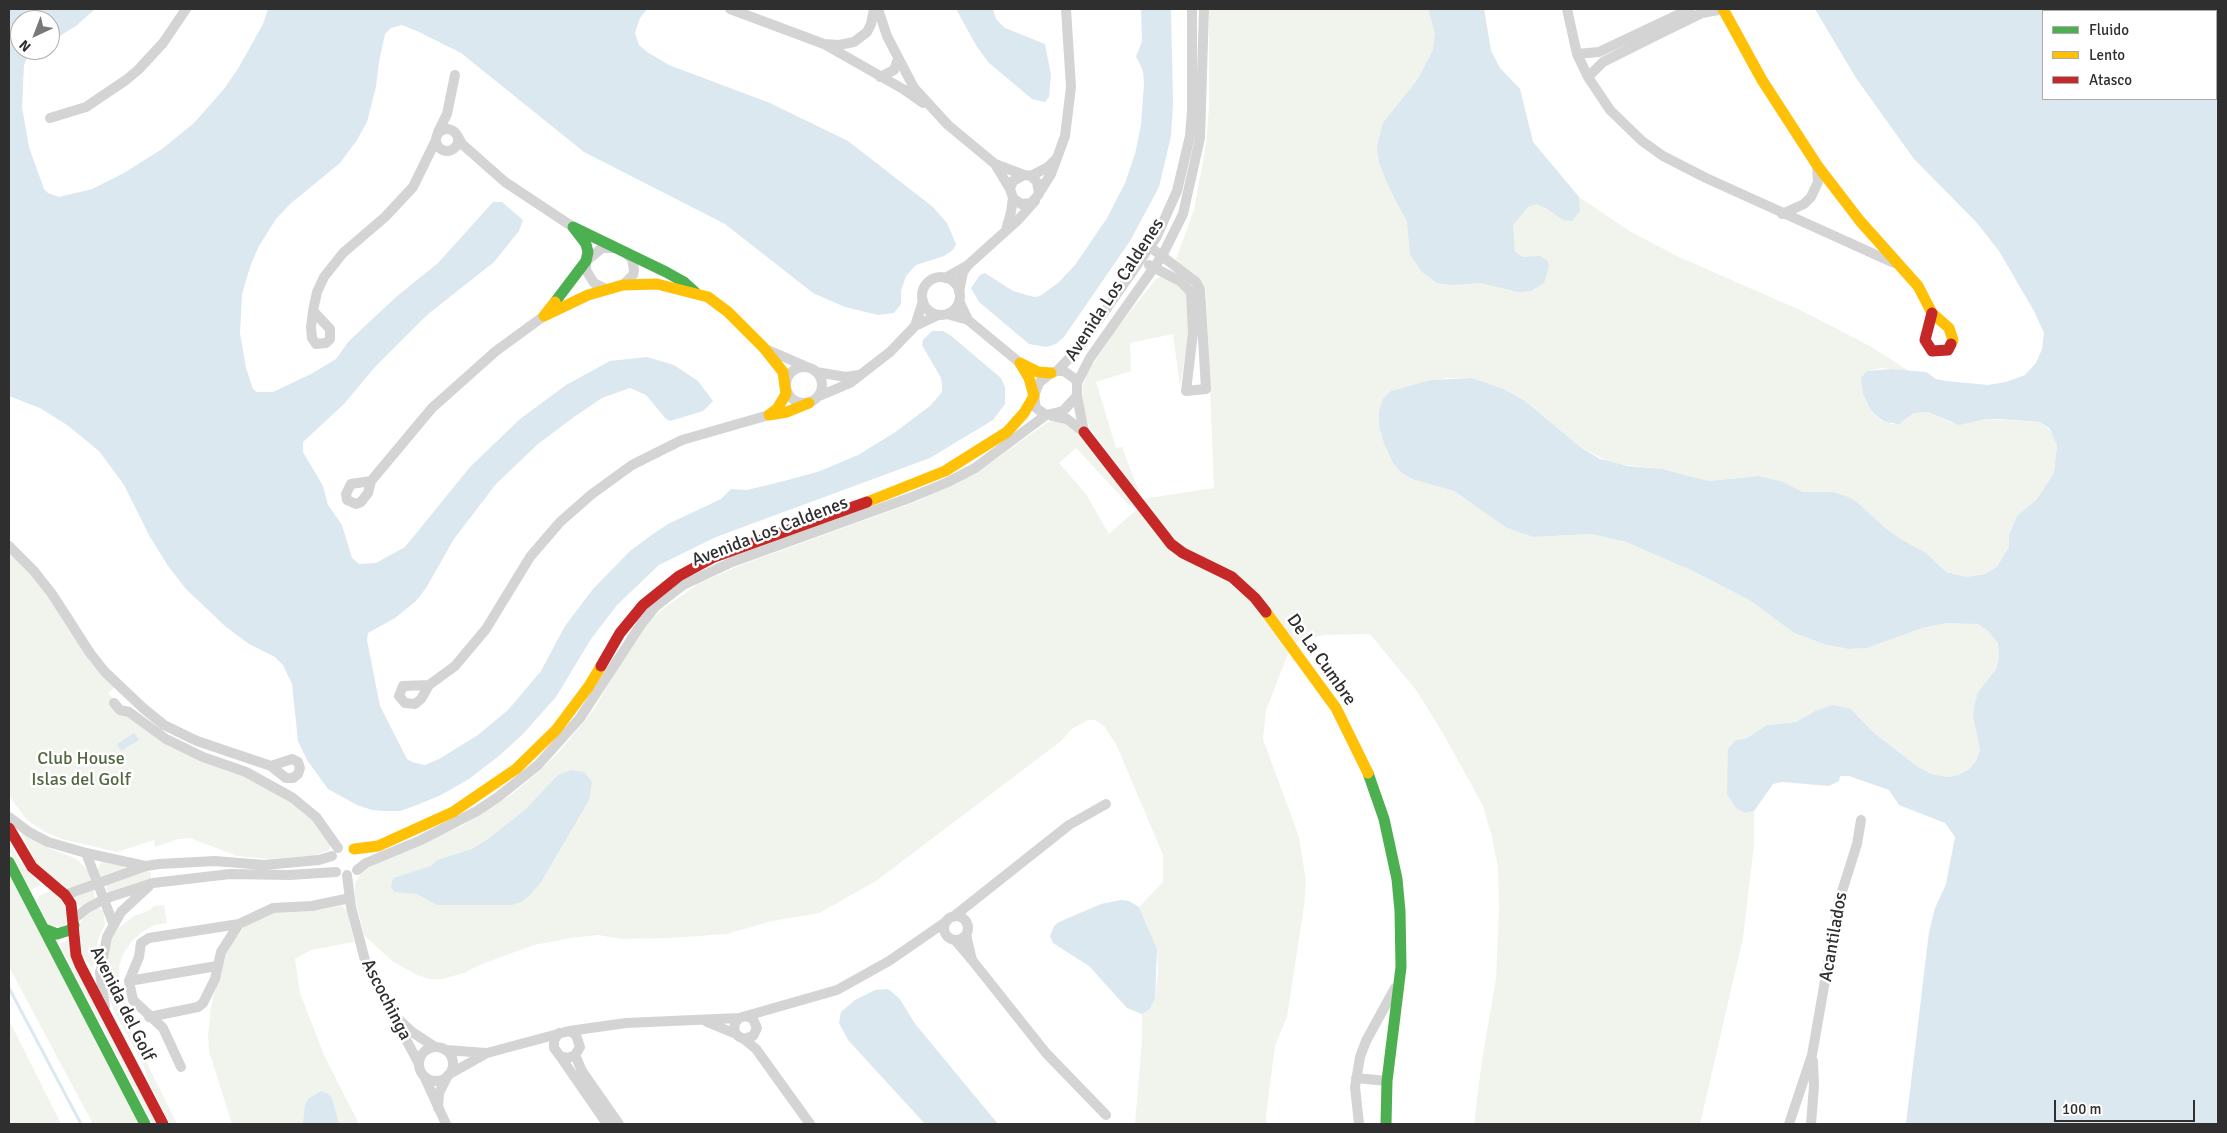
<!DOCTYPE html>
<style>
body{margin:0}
#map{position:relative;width:2227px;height:1133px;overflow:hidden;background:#fff;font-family:Signika,sans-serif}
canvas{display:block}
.frame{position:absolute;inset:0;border:10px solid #2f2f2f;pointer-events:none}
.legend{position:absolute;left:2042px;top:10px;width:175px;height:90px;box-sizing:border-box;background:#fff;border:1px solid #acacac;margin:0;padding:6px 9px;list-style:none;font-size:15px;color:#2f2f2f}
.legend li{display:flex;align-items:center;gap:10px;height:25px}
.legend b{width:25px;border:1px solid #acacac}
.north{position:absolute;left:10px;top:10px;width:50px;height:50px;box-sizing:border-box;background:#fff;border:1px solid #acacac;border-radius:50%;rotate:223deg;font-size:14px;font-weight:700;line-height:20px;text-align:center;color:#2f2f2f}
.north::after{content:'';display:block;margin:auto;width:18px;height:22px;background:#787878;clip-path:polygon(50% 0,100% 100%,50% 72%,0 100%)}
.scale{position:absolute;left:2054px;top:1100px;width:141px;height:22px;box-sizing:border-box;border:2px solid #2f2f2f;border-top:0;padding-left:6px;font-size:15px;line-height:18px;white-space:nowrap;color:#2f2f2f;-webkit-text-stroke:4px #fff;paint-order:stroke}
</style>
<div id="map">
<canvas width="2227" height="1133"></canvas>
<div class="frame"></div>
<ul class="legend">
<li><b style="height:6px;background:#4caf50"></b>Fluido</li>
<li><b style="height:6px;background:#ffc107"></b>Lento</li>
<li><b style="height:6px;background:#c62828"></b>Atasco</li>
</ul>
<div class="north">N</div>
<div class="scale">100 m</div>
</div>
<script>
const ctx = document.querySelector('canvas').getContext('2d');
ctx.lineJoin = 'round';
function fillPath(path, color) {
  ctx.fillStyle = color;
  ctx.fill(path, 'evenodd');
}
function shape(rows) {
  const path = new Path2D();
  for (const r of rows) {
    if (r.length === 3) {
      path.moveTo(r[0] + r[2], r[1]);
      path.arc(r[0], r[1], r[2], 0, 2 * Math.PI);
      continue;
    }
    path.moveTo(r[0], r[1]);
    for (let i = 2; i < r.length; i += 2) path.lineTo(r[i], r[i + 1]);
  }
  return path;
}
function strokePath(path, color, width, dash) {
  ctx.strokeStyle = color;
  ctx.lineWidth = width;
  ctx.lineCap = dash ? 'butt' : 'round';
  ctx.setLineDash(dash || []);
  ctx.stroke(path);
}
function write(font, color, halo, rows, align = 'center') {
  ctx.font = font + ' Signika,sans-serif';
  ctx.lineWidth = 5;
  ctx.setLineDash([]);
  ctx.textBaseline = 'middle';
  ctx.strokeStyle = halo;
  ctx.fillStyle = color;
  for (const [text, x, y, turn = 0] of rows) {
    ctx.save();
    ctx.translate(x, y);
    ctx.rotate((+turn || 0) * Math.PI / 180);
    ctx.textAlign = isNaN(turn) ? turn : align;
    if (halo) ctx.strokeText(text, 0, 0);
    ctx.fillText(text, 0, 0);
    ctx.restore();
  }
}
fillPath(shape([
 [1209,9,1484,9,1491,51,1500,68,1520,89,1533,142,1579,197,1631,232,1679,257,1800,310,1870,346,1909,371,1882,368,1867,371,1863,394,1870,409,1880,420,1893,424,1904,421,1914,413,1928,412,1952,423,1986,419,2040,422,2054,434,2057,445,2054,473,2037,499,2017,516,2009,535,2009,547,2004,557,1997,567,1985,574,1966,577,1946,572,1926,553,1899,538,1884,527,1856,501,1846,496,1833,492,1803,492,1781,481,1758,476,1709,481,1662,469,1611,463,1580,447,1525,401,1504,389,1472,378,1446,378,1420,384,1383,436,1393,463,1412,479,1454,491,1507,528,1533,537,1591,534,1626,542,1695,572,1751,601,1794,633,1824,644,1848,649,1867,648,1922,628,1947,623,1969,623,1978,624,1988,631,1998,645,1999,657,1996,669,1978,692,1976,730,1980,750,1976,761,1968,770,1958,775,1947,777,1932,774,1918,767,1873,732,1858,716,1815,711,1796,722,1767,725,1747,738,1736,740,1727,794,1745,813,1754,811,1754,845,1743,938,1700,1124,1474,1124,1482,1060,1496,979,1499,907,1498,867,1492,837,1483,806,1444,735,1416,690,1370,634,1323,635,1298,641,1288,654,1266,710,1263,739,1299,837,1306,881,1304,906,1287,1017,1275,1046,1266,1116,1267,1124,1135,1124,1142,1039,1142,1014,1150,1009,1155,999,1158,970,1157,949,1139,907,1163,882,1163,855,1116,744,1104,726,1095,720,1088,720,1072,729,1061,741,982,801,876,881,819,913,772,921,727,934,669,938,622,939,598,935,571,938,534,945,482,964,464,973,442,979,429,979,415,974,392,961,364,935,355,898,355,883,362,872,375,864,461,826,511,795,537,773,559,752,594,709,624,658,647,624,664,608,698,584,741,565,915,502,976,473,1048,422,1062,422,1074,428,1133,504,1130,506,1076,448,1059,463,1086,494,1109,534,1144,503,1142,499,1214,488,1206,289,1203,283,1179,263,1176,259,1194,210,1206,145,1209,106],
 [1162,276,1183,287,1189,298,1188,339,1180,386,1173,334,1130,343,1131,371,1096,382,1116,448,1122,447,1140,494,1095,436,1085,417,1082,398,1083,385,1088,372,1114,332,1155,280],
 [9,552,29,570,115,687,108,693,128,715,272,789,318,821,331,846,329,850,314,856,269,859,237,856,190,838,178,839,155,847,154,840,117,852,62,839,45,832,27,820,9,796],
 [19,829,49,848,77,859,89,872,91,880,89,883,71,888,65,887,37,864],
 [9,841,18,859,41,885,30,890,9,850],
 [103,862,123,866,124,868,99,877,97,872,100,863],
 [147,871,151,873,151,879,110,893,106,889,107,885],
 [9,874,140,1124,93,1124,9,967],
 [91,890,94,891,95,899,79,907,74,897,75,895],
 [50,891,55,893,67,909,68,921,62,927,49,925,37,901,39,896],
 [164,905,167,923,155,925,142,932,132,941,123,954,119,967,120,982,131,1031,177,1124,170,1124,150,1085,143,1064,117,1017,108,996,105,967,106,956,114,931,134,916,150,910,154,906],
 [97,906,103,911,105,924,98,940,93,969,82,956,79,925,85,914],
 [342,906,348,912,354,942,311,950,295,959,300,993,324,1055,359,1124,232,1124,209,1051,208,1036,211,1006,226,952,244,927,271,913,313,911],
 [68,941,158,1124,153,1124,59,943],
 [9,1020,61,1124,9,1124]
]), '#f1f4ed');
fillPath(shape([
 [9,9,95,9,76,26,50,42,50,20,20,20,20,50,35,50,27,58,24,65,22,107,29,147,44,189,48,193,59,197,92,189,124,173,162,149,194,123,224,89,239,67,263,24,268,9,647,9,640,18,635,33,639,45,647,52,669,65,770,103,848,141,933,207,947,223,956,244,953,250,944,256,916,265,906,276,901,291,901,304,894,313,878,315,845,307,813,293,725,224,584,152,461,53,417,31,402,25,391,28,385,34,379,62,376,87,367,122,357,140,340,163,290,204,276,219,259,246,251,264,242,294,240,333,246,368,253,389,257,392,273,392,311,374,336,359,349,341,396,297,438,263,493,202,502,202,523,220,519,231,494,262,427,315,375,367,344,404,303,442,303,452,323,486,328,505,342,525,352,558,359,564,376,563,405,547,470,467,520,419,566,385,610,361,647,357,674,365,698,381,713,401,703,411,670,421,666,419,646,395,630,388,602,398,574,417,538,444,496,484,454,539,426,588,416,601,395,618,368,633,367,640,380,706,407,759,412,762,425,765,439,759,478,735,508,710,541,671,565,626,593,589,630,551,653,534,668,524,721,499,731,489,747,490,788,480,820,471,858,455,894,433,930,406,942,392,942,386,941,378,922,345,923,340,932,331,943,331,950,335,1001,378,1005,387,1005,404,993,420,930,458,716,537,659,565,617,605,591,639,556,697,522,735,500,755,469,779,441,795,417,805,400,811,384,811,372,810,357,805,328,789,307,760,298,741,292,684,283,665,275,657,249,644,226,627,186,589,168,566,150,537,124,485,99,451,67,425,40,408,9,396],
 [956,9,993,9,996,19,1005,28,1045,44,1051,75,1049,97,1045,102,1032,99,989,63,977,47],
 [1141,9,1171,9,1173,104,1171,136,1159,187,1130,241,1064,337,1056,344,1046,347,1029,344,979,302,971,288,980,275,985,273,1013,291,1034,297,1040,296,1058,283,1075,265,1107,218,1125,183,1135,154,1141,125,1144,83,1143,71,1136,56,1142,42],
 [1428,9,1484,9,1491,51,1500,68,1520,89,1533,142,1579,197,1580,211,1572,221,1563,220,1546,208,1536,204,1528,207,1513,225,1515,252,1523,257,1540,256,1548,261,1549,267,1544,283,1531,291,1518,292,1481,283,1451,285,1437,283,1421,271,1410,254,1407,222,1389,187,1379,163,1377,146,1383,123,1418,79,1433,50,1435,33],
 [1815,9,2218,9,2218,1124,1906,1124,1929,932,1935,908,1946,884,1955,837,1945,823,1899,805,1889,790,1849,776,1840,776,1839,781,1829,786,1783,782,1773,784,1754,811,1745,813,1736,808,1727,794,1728,749,1736,740,1747,738,1767,725,1796,722,1815,711,1833,705,1851,709,1873,732,1918,767,1932,774,1947,777,1958,775,1968,770,1976,761,1980,750,1973,716,1975,703,1978,692,1996,669,1999,657,1998,644,1988,631,1978,624,1947,623,1922,628,1867,648,1848,649,1824,644,1794,633,1751,601,1695,572,1626,542,1591,534,1533,537,1507,528,1454,491,1412,479,1402,473,1393,463,1384,443,1379,425,1379,411,1383,399,1391,391,1431,380,1472,378,1504,389,1525,401,1580,447,1600,459,1628,466,1662,469,1709,481,1758,476,1781,481,1803,492,1833,492,1846,496,1856,501,1884,527,1899,538,1926,553,1946,572,1966,577,1985,574,1997,567,2009,547,2009,535,2017,516,2037,499,2054,473,2057,445,2050,429,2040,422,1999,419,1986,419,1959,425,1928,412,1914,413,1899,424,1886,422,1880,419,1870,409,1863,394,1861,378,1867,371,1891,369,1926,372,1936,379,1946,381,1988,385,2006,382,2025,375,2036,363,2042,349,2044,333,2034,311,1999,251,1977,223,1914,159,1856,78],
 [2043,11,2216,11,2216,99,2043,99],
 [134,733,139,740,121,751,117,744],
 [571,770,584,772,592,782,589,800,541,882,530,895,521,902,512,905,437,905,417,894,394,892,391,887,393,878,431,866,437,860,472,849,488,839,526,809,558,775],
 [1121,900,1129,901,1139,907,1157,949,1155,999,1150,1009,1142,1014,1127,1008,1089,966,1053,943,1050,936,1054,926,1059,922,1101,904],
 [888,989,899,998,916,1025,998,1124,925,1124,848,1040,839,1023,841,1012,855,1000,875,990],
 [321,1091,328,1094,332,1098,339,1124,303,1124,305,1105,308,1099]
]), '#dbe8f0');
strokePath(shape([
 [9,988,81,1124]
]), '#dbe8f0', 3);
strokePath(shape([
 [730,9,824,44],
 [874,9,871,24,867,32,854,42,839,45,824,44,903,89,923,103],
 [878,9,887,36,914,88,948,125,995,164],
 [1567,9,1577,54,1588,77,1610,110,1642,141,1663,156,1706,178,1894,263],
 [1577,54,1599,52,1690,9],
 [880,77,894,70,898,59],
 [1588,77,1603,62,1653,37,1702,13,1724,9],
 [50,118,86,107,126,80,138,70,163,43,186,9],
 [447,140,11],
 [438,132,447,114,455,75],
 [457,135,462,144,505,182,573,227],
 [1057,158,1065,136,1071,87,1066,9],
 [1031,176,1048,167,1057,158,1051,174,1039,193],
 [1010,189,995,164,1024,175],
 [1782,214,1804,204,1811,197,1818,182,1817,166],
 [1006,230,1011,212,1013,198,1010,189,1013,181,1024,175,1031,176,1037,182,1039,194,1031,203,1021,204,1013,198],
 [968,265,1018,220,1035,201],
 [1149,265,1180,281,1191,292,1193,333,1186,391,1206,389,1200,289,1196,282,1150,247],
 [941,296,19],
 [945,278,968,265,963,272,959,292],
 [623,285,633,275,634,270,632,259,628,255],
 [606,289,594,283,586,270,586,261,602,248,612,248],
 [923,301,915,326,938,315],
 [313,311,330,329,330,339,326,343,316,344,312,338,311,327,313,311,317,292,324,277,343,253,385,217,413,187,436,140],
 [947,314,968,320,959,301],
 [968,320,1020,363],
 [768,350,807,367],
 [804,385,18],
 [1057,371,1079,348,1156,238,1177,191,1190,136,1192,111,1192,9],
 [1057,371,1064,371,1075,379,1077,383,1077,396,1063,411,1046,415,1036,408,1034,396,1039,383,1051,373,1057,371],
 [816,372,846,377,859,375],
 [1077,383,1090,358,1162,256,1183,214,1200,138,1204,9],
 [817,397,850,383,890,352,915,326],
 [1052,416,1067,419,1084,432,1077,396],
 [371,481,351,484,346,494,347,500,356,504,361,502,368,493,371,481,432,408,496,351,544,316],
 [9,546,34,571,52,594,90,653,105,672,143,708,164,725,197,741,271,766],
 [429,685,403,686,399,696,405,703,415,704,421,699,429,685,455,666,486,629,530,557,560,522,592,494,632,465,682,440,769,415],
 [114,703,120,710,129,712,166,739,203,757,246,772,293,798,316,817,338,848],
 [292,759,298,762,300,768,298,774,293,778,286,778,271,766,292,759],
 [9,817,29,832,48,842,86,853,145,866],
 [86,853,113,923],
 [357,870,366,863,421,840,477,811,498,797,538,765,580,718,642,623,656,606,683,585,732,562,912,497,948,482,975,468,1046,415],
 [347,875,351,907,366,964,419,1064],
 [65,895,146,866,159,864,215,861,264,865,319,860,332,856],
 [956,928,12],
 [953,917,1069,825,1106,804],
 [74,919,86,909,104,899,153,883,230,874,289,875,336,872],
 [955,940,972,960,966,935],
 [972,960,1046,1053,1106,1115],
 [129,981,217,966],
 [105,1007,100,973,107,937,121,912,149,886],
 [746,1016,753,1019,757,1028,753,1036,744,1039,738,1036,734,1031,735,1023,739,1018,837,990,889,961,947,921],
 [149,1017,198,1007,203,1003,215,979,221,952,239,924],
 [398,1019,412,1032,435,1047],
 [707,1022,736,1034],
 [559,1033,554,1040,554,1048,560,1056,568,1058,575,1055,580,1047,576,1035,569,1031],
 [744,1039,756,1049,810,1124],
 [436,1064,17],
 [446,1050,486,1053],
 [575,1055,582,1071,619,1124],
 [560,1056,607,1124],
 [181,1067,163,1028,133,1000,129,981,139,957,141,943,149,938,239,924,273,908,312,906,350,898],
 [424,1076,446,1124],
 [1356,1078,1387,1081],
 [438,1108,439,1093,448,1075,487,1053,569,1031,626,1023,739,1018],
 [1359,1124,1355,1087,1360,1057,1366,1041,1395,988],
 [1789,1124,1812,1055,1839,901,1857,844,1861,820],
 [1811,1124,1814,1086,1813,1061]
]), '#d4d4d4', 10);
strokePath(shape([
 [555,302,586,261,588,252,586,244,573,227,666,272,684,282,695,292],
 [1368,773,1384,819,1397,879,1400,911,1401,967,1387,1081,1386,1124],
 [9,862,145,1124],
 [44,929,57,934,70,930,74,925]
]), '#4caf50', 11);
strokePath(shape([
 [1723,9,1762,80,1817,165,1860,221,1918,286,1932,313,1949,328,1953,340,1951,344],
 [555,302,544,316,588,295,623,285,657,284,708,297,728,312,764,348,783,372,786,394,777,409,769,415,787,412,809,403],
 [867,502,945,471,1007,432,1024,413,1034,396,1029,378,1020,363,1038,372,1051,373],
 [1266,612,1336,708,1368,773],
 [354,849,378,846,453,812,516,769,556,730,589,686,601,666]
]), '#ffc107', 11);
strokePath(shape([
 [1932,313,1925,340,1932,351,1948,350,1951,344],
 [1084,432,1171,544,1183,553,1232,577,1255,598,1266,612],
 [601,666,620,633,643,605,679,576,714,557,867,502],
 [9,828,32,867,65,895,71,904,76,955,80,965,163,1124]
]), '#c62828', 11);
write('18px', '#2f2f2f', '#fff', [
 ["Avenida Los Caldenes",1115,290,-57],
 ["Avenida Los Caldenes",770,532,-21],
 ["De La Cumbre",1321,660,55],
 ["Acantilados",1834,937,-80],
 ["Ascochinga",386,1000,63],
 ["Avenida del Golf",122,1004,64]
]);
write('18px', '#536740', '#fff', [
 ["Club House",81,759],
 ["Islas del Golf",81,780]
]);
</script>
